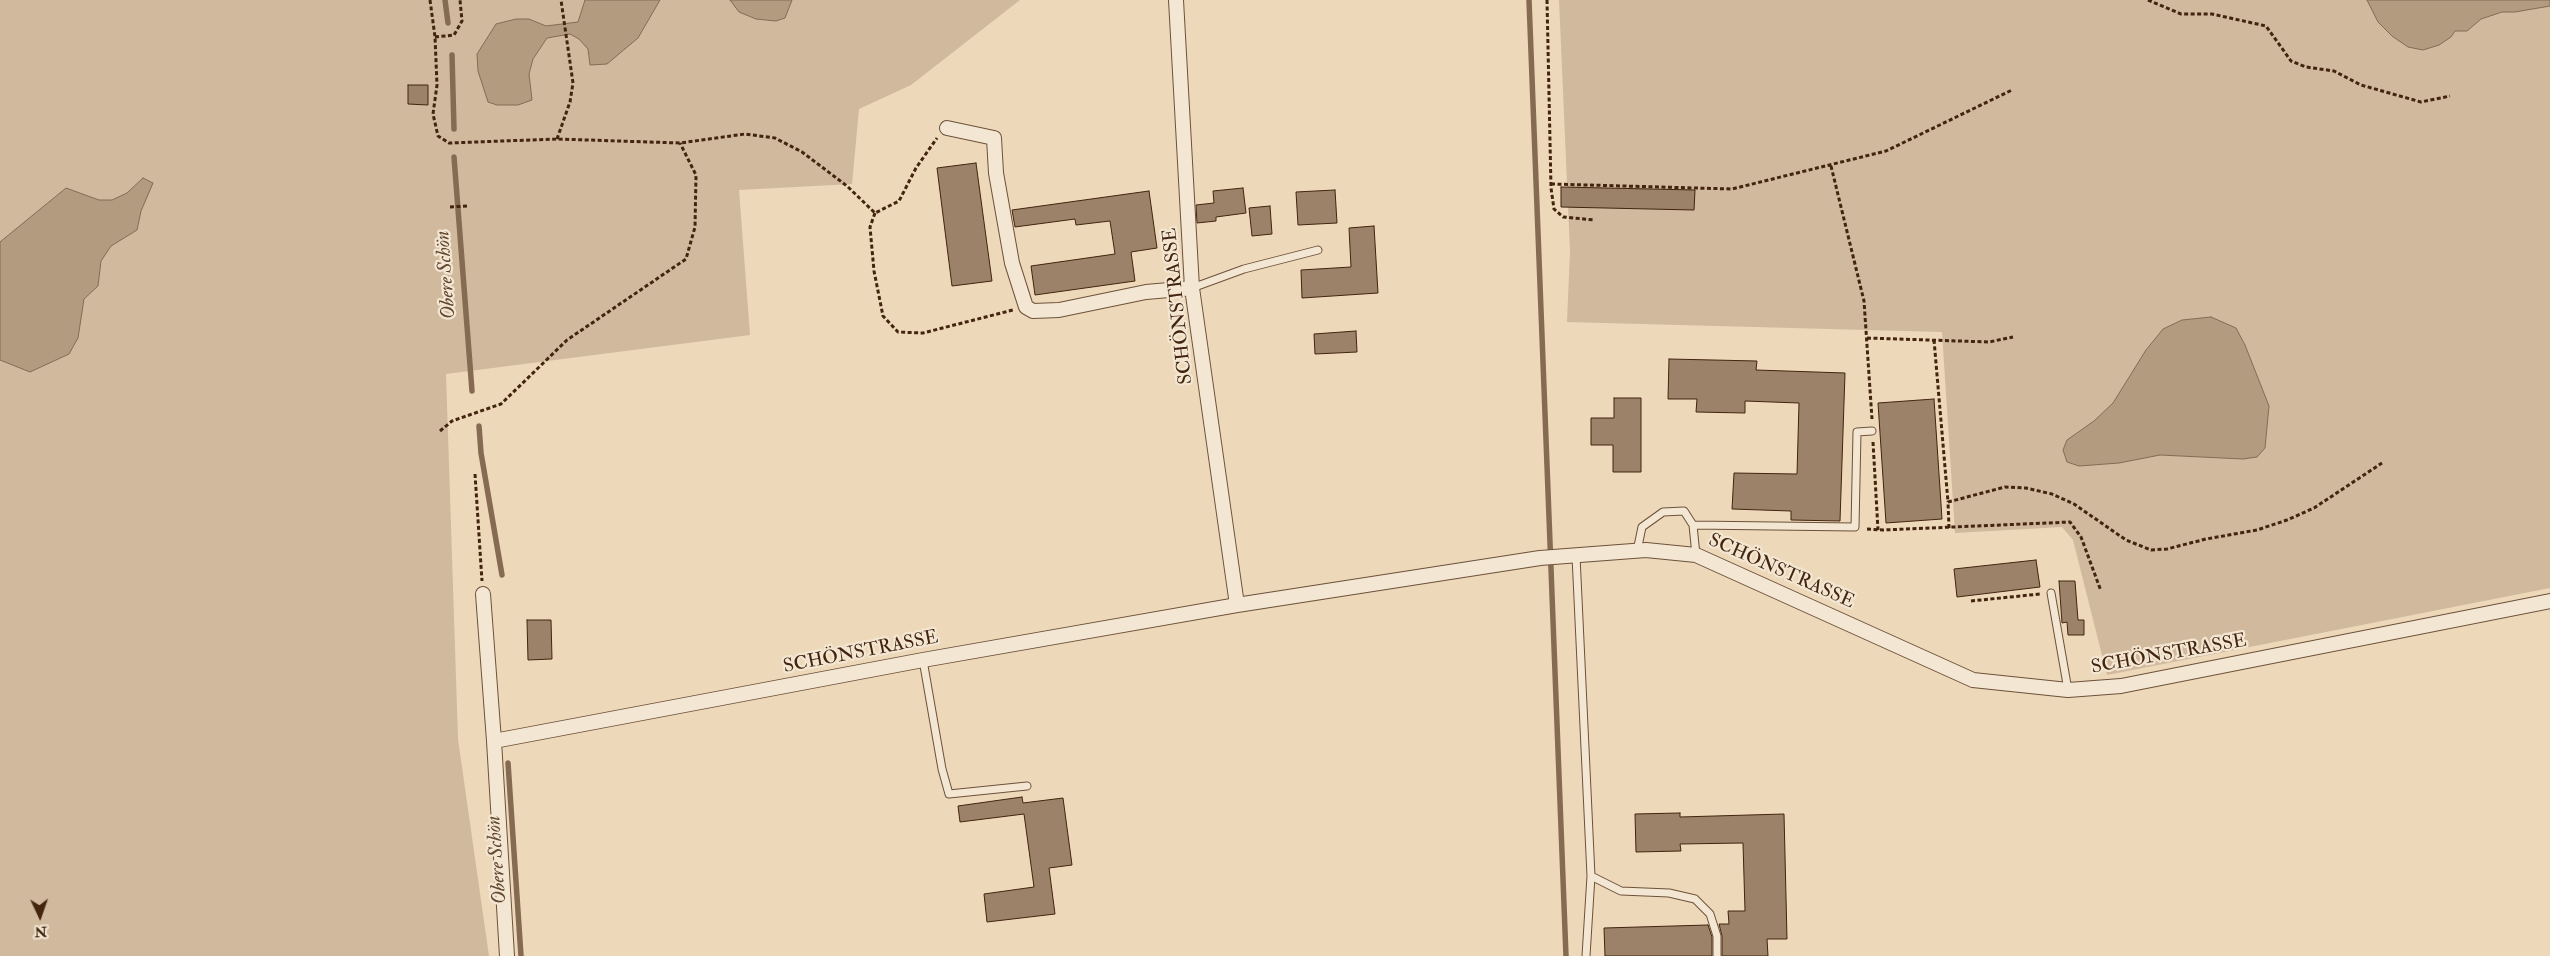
<!DOCTYPE html>
<meta charset="utf-8">
<style>
body{margin:0}
#map{position:relative;width:2550px;height:956px;overflow:hidden;background:#edd8ba;font-family:"IM FELL Double Pica",serif}
canvas{display:block}
.north{position:absolute;left:15px;top:891px;width:50px;height:50px;-webkit-text-stroke:4px #f3e6d2;paint-order:stroke;rotate:177deg;font-size:14px;font-weight:700;line-height:20px;text-align:center;color:#42240f}
.north::after{content:'';display:block;margin:auto;width:18px;height:22px;background:#42240f;clip-path:polygon(50% 0,100% 100%,50% 72%,0 100%)}
</style>
<div id="map">
<canvas width="2550" height="956"></canvas>
<div class="north">N</div>
</div>
<script>
const ctx = document.querySelector('canvas').getContext('2d');
ctx.lineJoin = 'round';
function fillPath(path, color) {
  ctx.fillStyle = color;
  ctx.fill(path, 'evenodd');
}
function shape(rows) {
  const path = new Path2D();
  for (const r of rows) {
    path.moveTo(r[0], r[1]);
    for (let i = 2; i < r.length; i += 2) path.lineTo(r[i], r[i + 1]);
  }
  return path;
}
function strokePath(path, color, width, dash) {
  ctx.strokeStyle = color;
  ctx.lineWidth = width;
  ctx.lineCap = dash ? 'butt' : 'round';
  ctx.setLineDash(dash || []);
  ctx.stroke(path);
}
function write(font, color, halo, rows, align = 'center') {
  ctx.font = font + ' "IM FELL Double Pica",serif';
  ctx.lineWidth = 4.5;
  ctx.setLineDash([]);
  ctx.textBaseline = 'middle';
  ctx.strokeStyle = halo;
  ctx.fillStyle = color;
  for (const [text, x, y, turn = 0] of rows) {
    ctx.save();
    ctx.translate(x, y);
    ctx.rotate((+turn || 0) * Math.PI / 180);
    ctx.textAlign = isNaN(turn) ? turn : align;
    if (halo) ctx.strokeText(text, 0, 0);
    ctx.fillText(text, 0, 0);
    ctx.restore();
  }
}
fillPath(shape([
 [0,0,1020,0,911,85,859,109,852,184,739,190,750,335,446,374,458,739,489,956,0,956],
 [1559,0,2550,0,2550,588,2107,675,2073,540,2062,527,1955,533,1942,332,1567,322,1570,251]
]), '#d0b99d');
const water = shape([
 [585,0,660,0,638,38,607,64,590,65,588,49,579,39,570,34,547,38,533,59,529,74,532,100,518,105,497,105,488,102,478,71,477,54,496,24,516,19,529,19,546,26,578,22,585,0],
 [730,0,792,0,785,18,776,21,756,19,739,12,730,0],
 [2367,0,2550,0,2550,6,2515,12,2502,12,2481,19,2467,31,2455,31,2451,37,2439,45,2423,50,2408,47,2392,36,2378,22,2367,0],
 [143,178,153,183,141,211,137,230,111,246,101,261,98,286,84,299,78,338,69,354,30,372,0,360,0,242,66,188,99,200,112,200,127,193,143,178],
 [2211,317,2236,328,2245,345,2269,406,2265,448,2257,457,2243,459,2160,455,2119,463,2079,466,2067,462,2063,450,2067,440,2094,421,2113,403,2146,350,2163,329,2182,320,2211,317]
]);
fillPath(water, '#b39b80');
strokePath(water, '#866b53', 1);
strokePath(shape([
 [445,0,448,23],
 [1529,0,1566,956],
 [452,55,454,129],
 [454,157,472,391],
 [479,426,481,453,502,575],
 [508,763,521,956]
]), '#866b53', 5.5);
const building = shape([
 [408,85,428,85,428,105,408,104,408,85],
 [976,163,992,281,952,286,937,168,976,163],
 [1561,187,1695,190,1694,210,1561,207,1561,187],
 [1243,188,1246,213,1216,217,1216,221,1197,223,1196,205,1214,203,1213,191,1243,188],
 [1335,190,1337,223,1298,225,1296,192,1335,190],
 [1149,191,1157,248,1131,252,1135,281,1035,295,1031,266,1115,254,1110,221,1076,225,1075,219,1015,227,1012,210,1149,191],
 [1270,206,1272,234,1252,236,1249,208,1270,206],
 [1374,226,1378,293,1302,298,1301,270,1351,267,1349,228,1374,226],
 [1356,331,1357,352,1315,354,1314,334,1356,331],
 [1669,359,1757,361,1756,370,1845,373,1840,521,1791,520,1791,511,1732,509,1734,473,1797,474,1799,403,1745,401,1745,413,1696,412,1697,399,1668,399,1669,359],
 [1614,398,1641,398,1641,472,1613,472,1613,445,1591,445,1591,418,1614,418,1614,398],
 [1934,399,1942,519,1886,523,1878,403,1934,399],
 [2036,560,2040,587,1957,597,1954,569,2036,560],
 [2059,581,2075,581,2078,620,2084,620,2084,635,2068,635,2067,622,2062,623,2059,581],
 [527,620,551,620,552,659,528,660,527,620],
 [1022,797,1023,803,1063,798,1072,865,1049,868,1055,914,987,922,984,894,1034,887,1024,814,960,822,958,806,1022,797],
 [1680,813,1680,817,1784,814,1787,939,1767,939,1768,956,1722,956,1722,936,1719,924,1729,924,1728,911,1745,911,1743,843,1680,844,1681,851,1636,852,1635,814,1680,813],
 [1708,925,1712,937,1712,956,1605,956,1604,928,1708,925]
]);
fillPath(building, '#9b8268');
strokePath(building, '#42240f', 1);
const service = shape([
 [1192,288,1244,269,1318,250],
 [1693,525,1855,527,1857,432,1872,431],
 [1637,551,1642,527,1663,512,1684,511,1693,525,1696,555],
 [1576,556,1591,876,1586,956],
 [2051,593,2068,690],
 [923,660,942,769,949,794,1027,786],
 [1591,876,1621,891,1669,893,1695,899,1710,914,1717,936,1717,956]
]);
const minor = shape([
 [1176,0,1192,288,1237,605],
 [947,128,994,138,996,173,1012,263,1026,307,1033,311,1059,310,1146,292,1192,288],
 [483,594,494,741],
 [507,956,494,741,923,660,1237,605,1540,558,1646,550,1696,555,1973,680,2068,690,2121,686,2550,601]
]);
strokePath(service, '#6d513a', 9);
strokePath(minor, '#6d513a', 16);
strokePath(shape([
 [430,0,435,37,437,85,433,114,438,136,449,143,557,139,680,143,745,134,775,138,802,152,847,186,875,213,899,201,916,168,937,138],
 [1547,0,1551,188,1554,209,1563,217,1594,220],
 [2148,0,2181,14,2212,14,2266,26,2291,61,2306,67,2334,71,2361,85,2421,102,2450,96],
 [435,37,454,35,462,21,460,0],
 [557,139,570,102,573,83,561,0],
 [1831,166,1864,301,1872,419],
 [1551,184,1732,189,1886,151,2012,90],
 [450,207,467,206],
 [875,213,870,227,874,271,883,316,898,332,923,333,1013,310],
 [1867,338,1989,342,2013,337],
 [1934,340,1948,502],
 [440,431,452,421,501,404,567,340,686,259,695,227,696,175,680,143],
 [1873,442,1878,530],
 [475,474,482,581],
 [1949,528,1948,502,2005,487,2026,488,2052,494,2074,504,2126,540,2151,550,2167,549,2206,539,2257,530,2287,520,2314,508,2382,463],
 [1867,529,1883,530,2070,522,2081,537,2101,591],
 [1971,601,2040,594]
]), '#42240f', 3, [4, 2.5]);
strokePath(service, '#f3e6d2', 7);
strokePath(minor, '#f3e6d2', 14);
write('19px', '#42240f', '#f3e6d2', [
 ["SCHÖNSTRASSE",1179,306,-96],
 ["SCHÖNSTRASSE",1781,572,24],
 ["SCHÖNSTRASSE",861,653,-11],
 ["SCHÖNSTRASSE",2169,655,-10]
]);
write('italic 20px', '#644831', '#f3e6d2', [
 ["Obere Schön",447,275,-94],
 ["Obere Schön",498,860,-94]
]);
</script>
